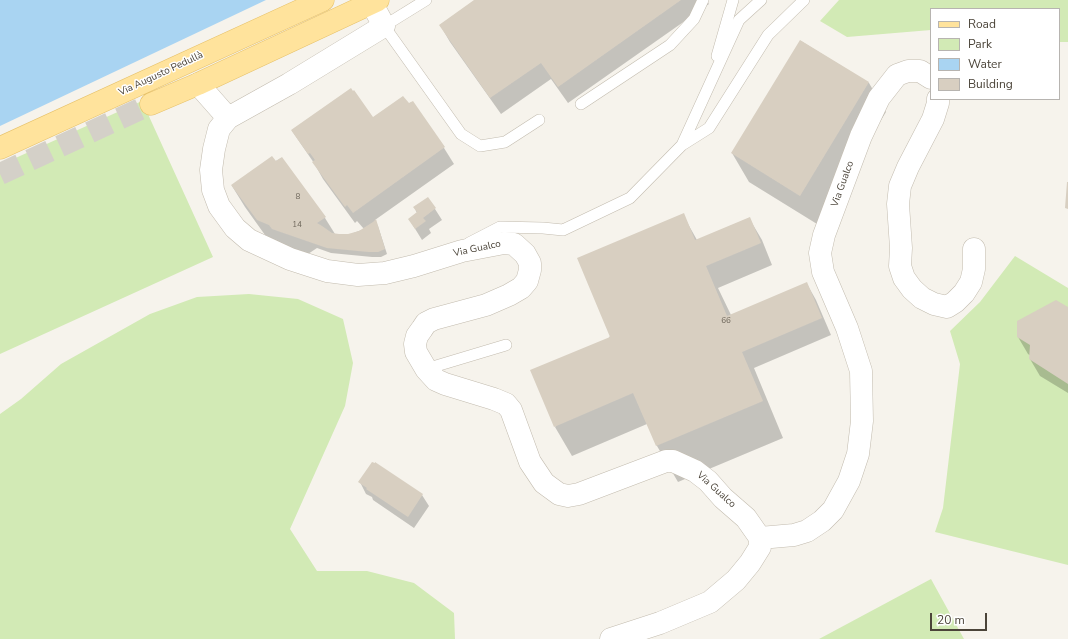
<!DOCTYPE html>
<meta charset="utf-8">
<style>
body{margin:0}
#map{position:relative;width:1068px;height:639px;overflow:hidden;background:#f6f3ec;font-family:"Nunito Sans",sans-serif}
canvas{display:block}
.legend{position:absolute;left:930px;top:8px;width:130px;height:92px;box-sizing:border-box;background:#fff;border:1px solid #b7b4b0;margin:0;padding:5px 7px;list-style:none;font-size:12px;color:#4b4439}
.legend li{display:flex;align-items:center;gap:8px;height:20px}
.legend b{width:20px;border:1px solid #b7b4b0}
.scale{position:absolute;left:930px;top:613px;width:57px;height:18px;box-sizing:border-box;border:2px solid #4b4439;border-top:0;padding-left:5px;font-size:12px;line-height:14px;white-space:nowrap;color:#4b4439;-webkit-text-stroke:3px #fff;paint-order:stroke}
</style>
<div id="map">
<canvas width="1068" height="639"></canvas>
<ul class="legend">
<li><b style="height:5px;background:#ffe39c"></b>Road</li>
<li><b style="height:11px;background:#d2eab5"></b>Park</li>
<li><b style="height:11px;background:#a9d4f2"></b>Water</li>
<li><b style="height:11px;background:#d8cfc1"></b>Building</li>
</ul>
<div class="scale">20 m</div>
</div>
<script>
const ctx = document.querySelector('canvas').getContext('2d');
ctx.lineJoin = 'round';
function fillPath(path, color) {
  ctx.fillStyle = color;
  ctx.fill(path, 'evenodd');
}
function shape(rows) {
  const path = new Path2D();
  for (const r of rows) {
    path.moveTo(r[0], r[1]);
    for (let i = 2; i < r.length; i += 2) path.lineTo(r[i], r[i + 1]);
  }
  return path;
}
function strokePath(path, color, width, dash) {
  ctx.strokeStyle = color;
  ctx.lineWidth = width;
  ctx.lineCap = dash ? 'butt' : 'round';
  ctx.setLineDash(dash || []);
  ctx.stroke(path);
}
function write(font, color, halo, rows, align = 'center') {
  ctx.font = font + ' "Nunito Sans",sans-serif';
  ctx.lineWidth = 3;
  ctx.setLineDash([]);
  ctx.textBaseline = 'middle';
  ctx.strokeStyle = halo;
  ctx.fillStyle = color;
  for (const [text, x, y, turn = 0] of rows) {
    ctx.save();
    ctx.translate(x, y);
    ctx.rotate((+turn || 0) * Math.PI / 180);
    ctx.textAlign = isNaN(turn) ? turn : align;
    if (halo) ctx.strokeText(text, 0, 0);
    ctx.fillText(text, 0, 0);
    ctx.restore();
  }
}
fillPath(shape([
 [839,0,1068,0,1068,42,1059,42,1059,9,931,9,931,30,847,37,820,21],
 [142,101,213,257,0,354,0,165],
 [1015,256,1068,288,1068,565,935,532,943,508,960,364,950,331,980,302],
 [249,294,298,299,343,319,353,363,345,406,290,529,317,571,367,571,414,583,454,613,455,639,0,639,0,414,21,399,61,364,150,314,197,297],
 [931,579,964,639,819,639]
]), '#d2eab5');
fillPath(shape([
 [0,0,266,0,0,126]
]), '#a9d4f2');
fillPath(shape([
 [476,0,706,0,709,4,568,103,551,79,501,114,450,42,440,25],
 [801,41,869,83,886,112,817,224,749,182,732,153],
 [412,102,444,148,454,164,375,220,378,226,387,254,381,257,372,257,331,253,317,248,305,256,270,242,245,207,232,186,281,158,325,218,335,234,348,235,364,229,357,221,355,223,323,179,314,163,292,131,373,119],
 [428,198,442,220,429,229,431,233,422,240,409,219,417,213,414,207],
 [683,215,697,240,749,218,762,240,772,265,718,288,731,315,807,284,816,300,831,335,754,368,783,438,678,482,657,446,647,424,572,456,555,427],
 [1068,308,1068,393,1040,376,1030,359,1031,356,1028,354,1018,337],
 [360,482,422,495,429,506,414,528,373,500,372,497,366,494]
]), '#0003');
fillPath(shape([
 [474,0,681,0,558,87,541,63,490,98,439,25],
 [800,40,869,82,800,196,731,153],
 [351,88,353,91,354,90,373,117,403,96,409,103,413,101,445,147,353,213,347,205,345,207,312,162,315,160,310,153,308,154,291,130],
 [272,156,276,161,282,157,326,217,317,223,322,226,332,233,339,234,348,234,359,231,373,222,376,219,385,249,378,252,369,252,327,248,272,229,269,225,257,220,231,185],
 [1067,182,1068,182,1068,209,1065,208],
 [428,197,436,208,423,218,426,221,415,229,408,219,417,212,413,207],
 [684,213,695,240,750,217,761,243,706,266,727,316,807,282,822,318,742,352,763,401,656,446,633,393,554,427,530,370,610,337,577,258],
 [1056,300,1068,307,1068,384,1029,359,1030,345,1017,337,1017,321],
 [372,462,375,463,375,462,423,494,408,517,366,489,367,488,358,482]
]), '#d8cfc1');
strokePath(shape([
 [0,174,151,104]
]), '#d4d0c8', 22, [22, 11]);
const lane = shape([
 [426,0,384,26,461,134,480,146,505,142,539,120],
 [717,56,733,0],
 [581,104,670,45,694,19,703,0],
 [682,145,739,20,761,0],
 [469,243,500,227,543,228,563,230,630,198,682,145,709,128,768,35,804,0],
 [426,369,506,345]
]);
const street = shape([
 [370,0,384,26,289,84,228,118,219,129,214,149,211,170,213,190,219,206,235,228,249,240,290,259,327,271,358,275,385,273,414,266,462,251,504,243,514,244,525,254,530,263,530,270,527,281,521,288,509,295,486,305,434,319,426,323,422,329,417,336,415,344,416,352,426,369,436,380,445,384,494,399,506,404,511,410,530,462,544,483,559,494,568,496,579,494,666,461,673,461,695,471,708,481,723,498,746,518,760,538,760,547,750,563,736,580,710,602,660,623,611,639],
 [198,84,228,118],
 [938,99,938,103,933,119,908,167,900,186,898,204,901,248,900,266,904,278,912,289,922,298,934,304,947,307,955,302,964,293,971,282,974,269,974,249],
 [760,538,794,535,807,531,822,521,833,510,849,481,858,454,862,421,861,371,847,328,823,272,820,253,824,235,861,136,879,98,897,75,908,71,920,71,931,78]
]);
const primary = shape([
 [151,104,198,84,378,0],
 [0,148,323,0]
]);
strokePath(lane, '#c2bbae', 12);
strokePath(street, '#c2bbae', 23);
strokePath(primary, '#e6c16a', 23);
strokePath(lane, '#fff', 11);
strokePath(street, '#fff', 22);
strokePath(primary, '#ffe39c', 22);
write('8px', '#6e675b', null, [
 ["8",298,197],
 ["14",297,225],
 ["66",726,321]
]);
write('10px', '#4b4439', '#fff', [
 ["Via Augusto Pedullà",161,74,-25],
 ["Via Gualco",843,184,-70],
 ["Via Gualco",477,249,-12],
 ["Via Gualco",716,490,42]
]);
</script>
